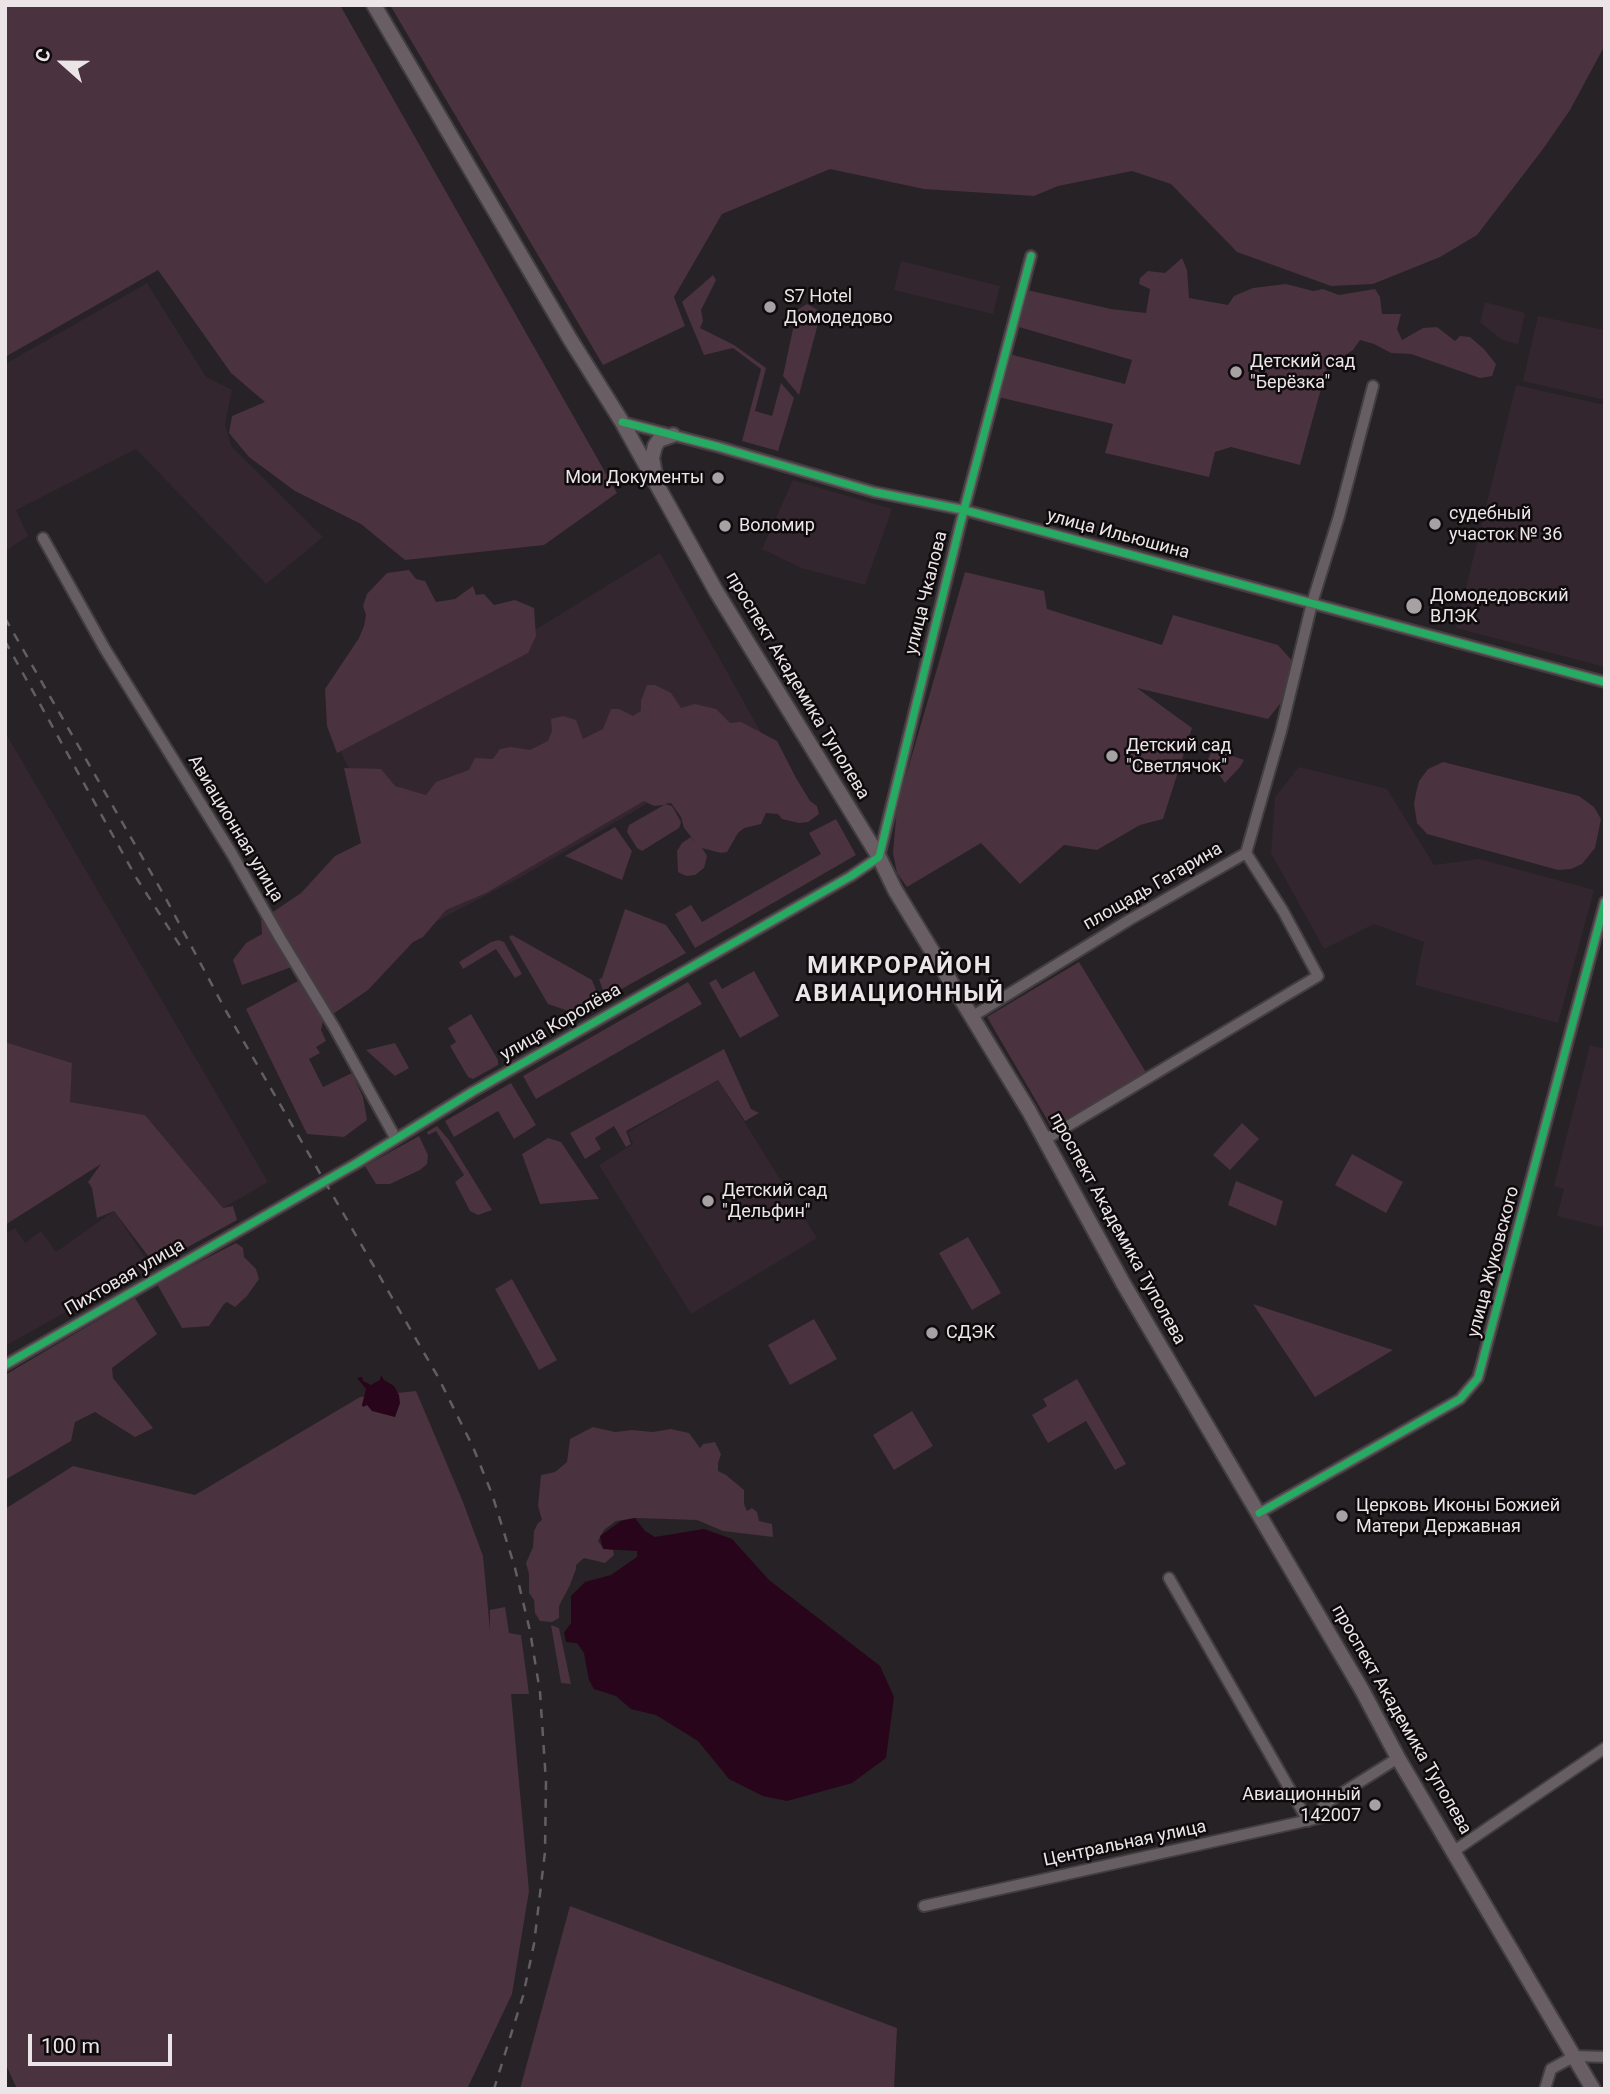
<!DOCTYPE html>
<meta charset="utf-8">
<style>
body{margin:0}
#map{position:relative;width:1610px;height:2094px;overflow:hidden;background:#272225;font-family:Roboto,sans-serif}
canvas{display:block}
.frame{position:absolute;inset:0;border:7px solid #ece5e8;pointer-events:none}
.north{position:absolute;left:28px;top:28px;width:70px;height:70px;-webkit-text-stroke:5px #0f0b0d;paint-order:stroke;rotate:291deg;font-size:19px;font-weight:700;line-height:28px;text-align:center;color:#ece5e8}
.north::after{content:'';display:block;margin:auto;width:24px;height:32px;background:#ece5e8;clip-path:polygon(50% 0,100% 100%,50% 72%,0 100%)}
.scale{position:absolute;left:28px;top:2034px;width:144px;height:32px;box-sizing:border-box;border:4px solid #ece5e8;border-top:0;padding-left:9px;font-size:21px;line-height:24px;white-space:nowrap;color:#ece5e8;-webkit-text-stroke:5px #0f0b0d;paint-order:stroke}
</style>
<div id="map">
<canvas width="1610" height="2094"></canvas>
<div class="frame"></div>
<div class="north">С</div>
<div class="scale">100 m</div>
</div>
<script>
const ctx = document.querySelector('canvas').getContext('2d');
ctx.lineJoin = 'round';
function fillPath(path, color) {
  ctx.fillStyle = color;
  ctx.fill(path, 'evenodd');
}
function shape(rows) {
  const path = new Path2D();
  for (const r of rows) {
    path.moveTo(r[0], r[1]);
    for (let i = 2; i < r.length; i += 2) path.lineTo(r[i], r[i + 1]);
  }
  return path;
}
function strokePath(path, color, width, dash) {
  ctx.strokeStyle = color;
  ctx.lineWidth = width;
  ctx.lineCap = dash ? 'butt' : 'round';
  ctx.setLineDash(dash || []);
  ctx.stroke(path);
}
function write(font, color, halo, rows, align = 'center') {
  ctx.font = font + ' Roboto,sans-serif';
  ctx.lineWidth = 5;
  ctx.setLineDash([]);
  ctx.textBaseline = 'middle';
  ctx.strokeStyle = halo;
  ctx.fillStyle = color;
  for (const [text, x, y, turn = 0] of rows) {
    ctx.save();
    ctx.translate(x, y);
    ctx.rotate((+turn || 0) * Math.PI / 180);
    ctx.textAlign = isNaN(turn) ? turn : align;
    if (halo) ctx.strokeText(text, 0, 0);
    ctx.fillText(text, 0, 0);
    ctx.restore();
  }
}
fillPath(shape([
 [901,261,1000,286,993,314,894,290],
 [147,283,206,377,232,390,225,424,231,446,323,537,266,584,136,449,16,510,28,536,5,551,5,364],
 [1485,302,1525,313,1518,345,1501,339,1480,322],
 [1538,316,1605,330,1605,400,1523,381],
 [1516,385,1605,405,1605,667,1456,628],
 [793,480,892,509,865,585,801,568,762,549],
 [660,553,763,736,521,877,435,922,417,906,340,750],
 [5,732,268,1182,223,1208,145,1115,69,1102,72,1063,5,1042],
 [1299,767,1387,789,1434,865,1479,859,1594,890,1558,1023,1415,985,1424,942,1374,924,1324,949,1271,853,1275,797],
 [1590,1045,1605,1049,1605,1228,1557,1216,1564,1189,1554,1186],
 [718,1080,817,1238,691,1314,599,1165,633,1144,628,1132],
 [114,1211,150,1265,5,1346,5,1234,15,1228,25,1243,41,1231,56,1252]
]), '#34262e');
fillPath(shape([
 [5,5,340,5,617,493,544,545,405,560,361,524,295,491,249,457,229,433,232,416,265,402,231,373,158,270,5,357],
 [390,5,1605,5,1605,45,1570,110,1543,149,1477,235,1440,257,1373,284,1331,286,1237,252,1171,184,1132,171,1058,186,1034,196,924,189,830,169,722,214,674,297,685,326,603,365],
 [1182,258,1187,270,1189,298,1228,305,1234,296,1253,288,1286,284,1313,291,1323,289,1339,295,1375,289,1380,297,1382,314,1401,314,1397,329,1402,340,1423,328,1437,327,1455,341,1460,336,1470,337,1484,349,1496,364,1492,376,1480,378,1411,354,1391,353,1374,344,1360,340,1353,350,1327,367,1300,465,1231,447,1215,452,1209,477,1105,453,1113,424,998,397,1009,354,1125,384,1132,360,1019,327,1027,290,1111,309,1146,313,1150,289,1139,284,1140,278,1148,271,1165,273],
 [713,275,716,280,701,310,703,321,700,328,734,345,766,368,755,411,772,416,781,383,794,398,778,451,742,441,761,369,733,348,704,355,682,302],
 [807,304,818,310,820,316,799,395,783,376,797,310],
 [409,570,416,579,425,581,436,602,455,599,473,586,476,595,484,594,494,605,515,600,534,608,536,636,528,653,337,753,327,726,325,689,359,638,364,626,366,615,363,606,367,594,387,573],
 [965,572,1044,591,1047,609,1162,645,1173,615,1278,645,1295,664,1287,695,1268,719,1137,688,1192,728,1163,819,1140,825,1097,850,1064,845,1020,884,981,843,907,887,897,873,893,853,897,807],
 [647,685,655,685,671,693,681,708,695,704,716,709,730,723,741,722,777,741,796,778,810,801,817,806,819,814,808,822,799,823,782,819,778,814,766,813,761,824,744,828,738,833,727,852,721,853,702,848,707,856,704,868,695,875,686,876,678,872,677,851,682,843,691,837,697,844,684,828,681,817,671,803,665,804,672,806,681,822,679,828,642,851,637,848,627,832,629,825,664,805,654,806,644,801,486,893,446,910,423,937,413,942,368,990,333,1014,300,964,242,985,233,960,246,943,262,934,261,920,301,893,335,856,361,843,344,768,381,769,395,786,426,795,436,782,469,770,475,758,493,759,500,749,511,747,530,750,548,741,552,731,551,719,563,716,576,720,583,739,603,729,611,709,619,709,633,716,641,711,641,701],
 [1213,749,1244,760,1240,767,1225,783,1208,759],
 [1443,762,1579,796,1594,807,1601,819,1595,848,1582,864,1571,869,1558,870,1427,834,1417,823,1414,804,1416,793,1419,781,1428,769],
 [836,819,856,855,695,948,675,914,691,905,702,922,821,854,809,833],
 [615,827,632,851,622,880,565,856],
 [625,909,666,925,686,953,609,996,605,996,599,979,602,978],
 [512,935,592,980,600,1000,574,1013,548,1004,509,937],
 [499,940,504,942,522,974,515,978,496,949,463,969,459,962,491,942],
 [1079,962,1147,1074,1052,1128,987,1017],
 [754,971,779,1016,740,1038,709,983,716,979,722,989],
 [298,981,323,1021,321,1030,326,1041,316,1047,320,1053,309,1059,323,1087,352,1073,363,1097,367,1120,344,1137,307,1134,246,1009],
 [688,982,702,1004,536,1099,523,1076],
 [471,1014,498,1060,498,1065,473,1079,468,1077,450,1046,456,1042,448,1028],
 [5,1042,72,1063,70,1102,145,1115,223,1208,233,1206,237,1220,155,1265,114,1211,97,1218,92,1188,88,1182,101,1164,5,1225],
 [395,1043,409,1068,395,1076,366,1050],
 [724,1049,751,1109,759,1113,745,1121,718,1080,626,1131,631,1144,626,1147,614,1126,595,1138,601,1149,585,1159,570,1133],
 [511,1083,536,1125,514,1139,498,1111,454,1137,445,1121],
 [1242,1123,1259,1139,1230,1170,1213,1155],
 [437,1126,449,1140,492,1210,478,1215,470,1211,455,1182,464,1175,436,1131,428,1135,427,1132],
 [419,1136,428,1155,427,1164,420,1170,390,1184,376,1184,365,1166],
 [548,1138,561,1142,599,1199,540,1204,522,1154],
 [1352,1154,1403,1182,1386,1213,1335,1185],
 [1236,1181,1283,1201,1276,1226,1228,1205],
 [968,1237,1001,1293,972,1310,939,1253],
 [236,1243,243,1248,244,1257,256,1269,259,1279,247,1296,235,1307,227,1302,224,1304,209,1326,182,1328,157,1284],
 [512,1279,557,1360,539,1370,495,1289],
 [135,1298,157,1334,112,1368,113,1378,153,1428,135,1437,95,1412,75,1422,71,1441,5,1480,5,1375],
 [1253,1304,1393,1350,1315,1397],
 [814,1319,837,1359,790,1385,768,1345],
 [1077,1379,1126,1464,1115,1470,1086,1421,1048,1443,1032,1415,1047,1406,1043,1399],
 [416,1391,463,1502,483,1556,490,1630,490,1610,505,1607,509,1633,521,1635,529,1694,511,1694,529,1891,512,1994,467,2089,17,2089,5,2063,5,1509,73,1466,195,1495,360,1397],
 [912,1411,933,1446,894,1470,873,1435],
 [593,1427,615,1432,632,1430,653,1432,671,1429,689,1433,700,1448,703,1444,715,1442,721,1454,718,1463,718,1471,726,1475,744,1490,744,1504,747,1511,752,1508,757,1512,759,1521,772,1524,773,1537,723,1531,697,1520,635,1518,616,1521,604,1530,598,1541,603,1548,613,1550,614,1555,605,1563,584,1558,576,1565,576,1569,570,1585,559,1606,559,1618,552,1622,540,1621,535,1613,534,1600,529,1593,529,1574,526,1563,533,1547,534,1531,538,1523,542,1520,538,1506,541,1475,555,1472,567,1462,570,1439],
 [551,1625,559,1628,571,1684,561,1683],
 [570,1906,897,2028,894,2089,520,2089]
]), '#4a323e');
fillPath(shape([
 [381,1375,384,1380,394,1386,399,1395,400,1403,395,1417,372,1411,367,1405,363,1407,362,1405,366,1389,357,1378,362,1377,363,1381,371,1385,380,1380],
 [635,1518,645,1531,655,1537,704,1529,732,1539,769,1580,880,1666,894,1697,886,1758,852,1783,787,1801,763,1796,729,1779,698,1741,656,1715,631,1709,616,1696,594,1689,589,1680,584,1653,577,1643,566,1642,564,1633,571,1623,571,1596,585,1582,611,1575,637,1557,637,1551,603,1549,600,1536,621,1521]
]), '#28051b');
const minor = shape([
 [622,422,719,447,874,492,964,510,1605,682],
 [43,538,105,649,232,854,280,938,334,1027,396,1139],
 [1246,853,1281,731,1312,603,1339,516,1373,386],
 [973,1016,1129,920,1246,853],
 [1046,1139,1318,976,1283,911,1246,853],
 [5,1365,357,1163,472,1092,851,876,879,857,960,525,1031,256],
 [1259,1513,1460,1399,1478,1378,1605,902],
 [1169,1578,1308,1821],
 [1454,1851,1605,1748],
 [924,1906,1332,1815,1323,1805,1398,1758],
 [1545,2089,1551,2069,1575,2056,1605,2057]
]);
const major = shape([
 [374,5,570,339,622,422,716,591,879,857,895,890,1029,1111,1123,1283,1362,1690,1398,1758,1593,2089],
 [655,474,652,458,655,446,659,440,673,435]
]);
strokePath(minor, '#423e40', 14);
strokePath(major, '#423e40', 18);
strokePath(minor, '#665e62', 10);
strokePath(major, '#685e64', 14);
strokePath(shape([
 [5,618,165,897,226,1011,438,1377,473,1447,492,1494,515,1568,530,1631,540,1692,546,1782,545,1852,534,1944,523,1996,494,2089],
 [5,641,137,879,181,947]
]), '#635e60', 2.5, [9, 9]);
strokePath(shape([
 [622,422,719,447,874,492,964,510,1605,682],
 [5,1365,357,1163,472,1092,851,876,879,857,960,525,1031,256],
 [1259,1513,1460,1399,1478,1378,1605,902]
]), '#26ab63', 7);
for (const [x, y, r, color] of [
 [770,307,7,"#a7a1a4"],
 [1236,372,7,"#a7a1a4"],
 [718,478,7,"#a7a1a4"],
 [1435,524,7,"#a7a1a4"],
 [725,526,7,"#a7a1a4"],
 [1414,606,9,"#a7a1a4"],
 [1112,756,7,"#a7a1a4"],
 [708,1201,7,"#a7a1a4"],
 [932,1333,7,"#a7a1a4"],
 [1342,1516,7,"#a7a1a4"],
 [1375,1805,7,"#a7a1a4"]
]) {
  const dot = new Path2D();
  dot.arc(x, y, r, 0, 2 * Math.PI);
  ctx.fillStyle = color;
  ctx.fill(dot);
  strokePath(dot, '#0f0b0d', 2.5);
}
write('18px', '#ece5e8', '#0f0b0d', [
 ["S7 Hotel",784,297],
 ["Домодедово",784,318],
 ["Детский сад",1250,362],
 ["\"Берёзка\"",1250,383],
 ["Мои Документы",704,478,"right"],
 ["судебный",1449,514],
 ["участок № 36",1449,535],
 ["Воломир",739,526],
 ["Домодедовский",1430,596],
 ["ВЛЭК",1430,617],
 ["Детский сад",1126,746],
 ["\"Светлячок\"",1126,767],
 ["Детский сад",722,1191],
 ["\"Дельфин\"",722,1212],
 ["СДЭК",946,1333],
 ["Церковь Иконы Божией",1356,1506],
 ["Матери Державная",1356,1527],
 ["Авиационный",1361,1795,"right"],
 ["142007",1361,1816,"right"]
], 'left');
write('18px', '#ece5e8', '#0f0b0d', [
 ["улица Ильюшина",1118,535,15],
 ["улица Чкалова",927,593,-76],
 ["проспект Академика Туполева",797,686,59],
 ["Авиационная улица",235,829,59],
 ["площадь Гагарина",1153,887,-30],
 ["улица Королёва",561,1023,-30],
 ["проспект Академика Туполева",1117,1229,61],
 ["улица Жуковского",1494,1262,-75],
 ["Пихтовая улица",125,1278,-30],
 ["проспект Академика Туполева",1401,1720,60],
 ["Центральная улица",1125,1844,-12]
]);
ctx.letterSpacing = '2px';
write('bold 24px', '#ece5e8', '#0f0b0d', [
 ["МИКРОРАЙОН",900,967],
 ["АВИАЦИОННЫЙ",900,995]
]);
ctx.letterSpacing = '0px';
</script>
